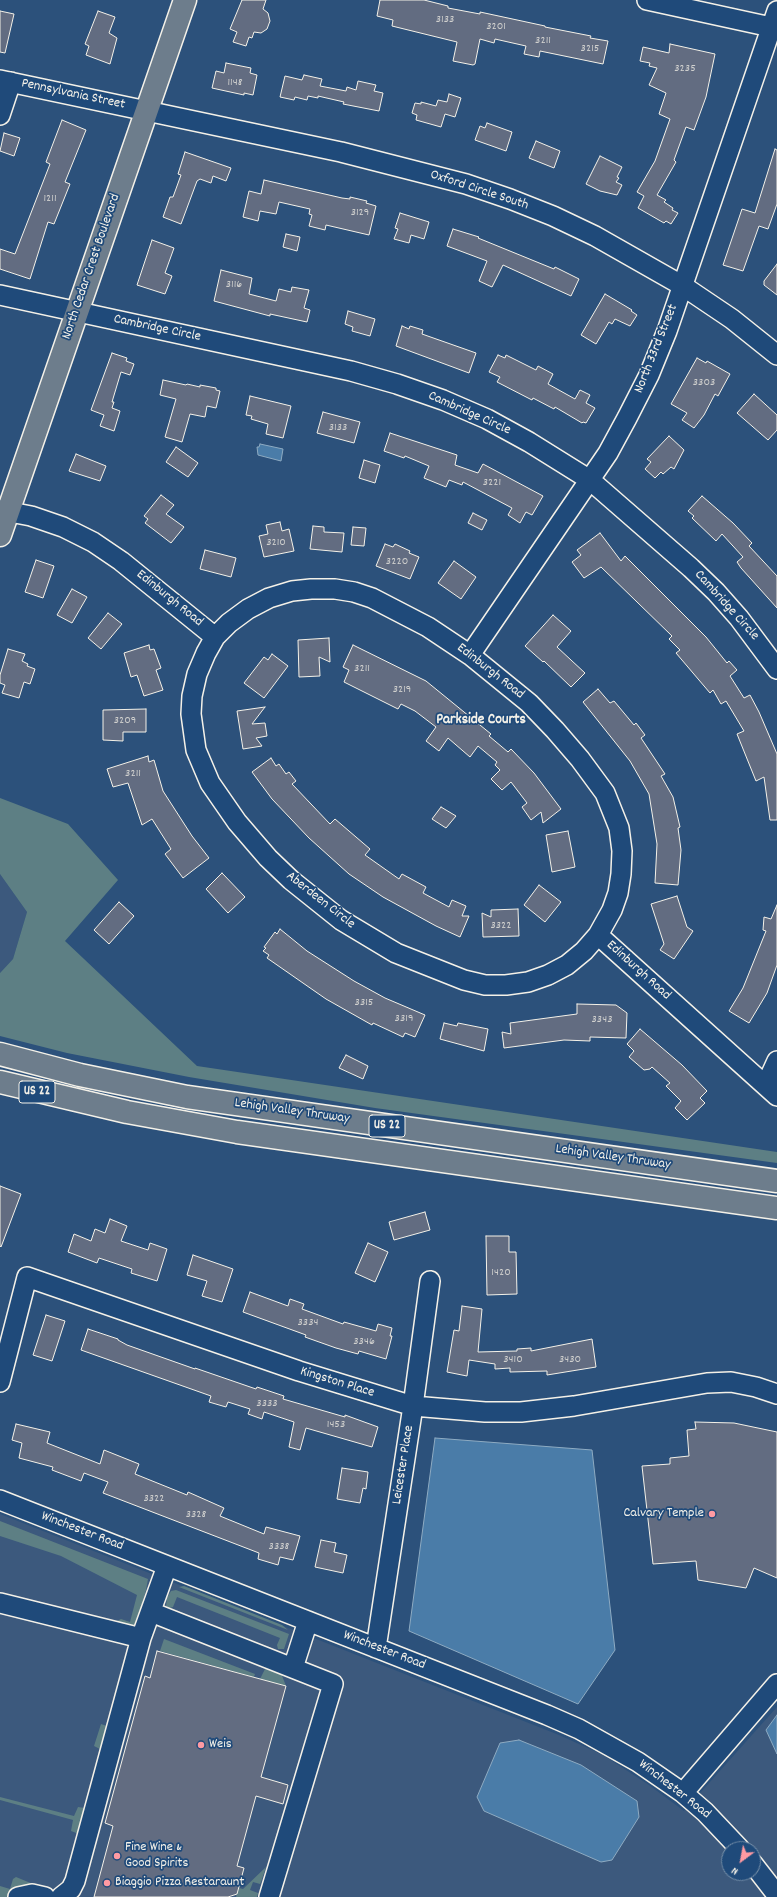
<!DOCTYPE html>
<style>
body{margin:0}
#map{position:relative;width:777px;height:1897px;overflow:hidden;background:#2c517b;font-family:Dekko,sans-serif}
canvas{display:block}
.north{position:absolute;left:721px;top:1841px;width:40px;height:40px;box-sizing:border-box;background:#1f4a7a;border:1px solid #748da6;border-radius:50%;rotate:212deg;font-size:11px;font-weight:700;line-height:16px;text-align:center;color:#f4f1e8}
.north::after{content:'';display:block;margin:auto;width:14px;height:18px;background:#ff9aa2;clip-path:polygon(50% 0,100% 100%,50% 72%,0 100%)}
</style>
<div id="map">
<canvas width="777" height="1897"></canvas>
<div class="north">N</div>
</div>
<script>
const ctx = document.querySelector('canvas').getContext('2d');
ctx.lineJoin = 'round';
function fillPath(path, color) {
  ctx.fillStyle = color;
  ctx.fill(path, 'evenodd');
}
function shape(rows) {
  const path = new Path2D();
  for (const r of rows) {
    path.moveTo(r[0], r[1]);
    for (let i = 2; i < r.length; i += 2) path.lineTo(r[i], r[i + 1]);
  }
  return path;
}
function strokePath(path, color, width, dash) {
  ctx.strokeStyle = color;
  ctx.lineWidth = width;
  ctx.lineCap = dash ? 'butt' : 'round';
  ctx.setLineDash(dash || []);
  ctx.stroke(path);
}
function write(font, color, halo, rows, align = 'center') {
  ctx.font = font + ' Dekko,sans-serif';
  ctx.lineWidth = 3.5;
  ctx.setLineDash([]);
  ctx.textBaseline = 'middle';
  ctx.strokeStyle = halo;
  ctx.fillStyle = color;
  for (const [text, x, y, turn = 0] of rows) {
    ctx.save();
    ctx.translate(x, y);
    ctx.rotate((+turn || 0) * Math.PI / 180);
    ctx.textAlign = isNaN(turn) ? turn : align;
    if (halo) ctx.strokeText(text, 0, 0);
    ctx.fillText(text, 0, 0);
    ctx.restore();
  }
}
fillPath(shape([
 [0,874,27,912,13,959,0,973],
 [0,1514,559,1735,603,1755,649,1785,684,1811,777,1707,777,1897,0,1897],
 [729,1849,753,1849,753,1873,729,1873]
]), '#3c597d');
fillPath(shape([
 [0,798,68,824,118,880,65,941,197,1066,777,1152,777,1163,375,1108,189,1077,67,1053,0,1036,0,973,13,959,27,912,0,874],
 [0,1521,148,1579,146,1590,135,1628,118,1624,117,1621,121,1619,130,1622,137,1595,61,1556,0,1536],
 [184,1586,282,1625,288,1630,179,1587],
 [176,1590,289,1634,284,1649,278,1649,277,1645,280,1638,177,1597,173,1607,170,1608,166,1606,167,1598,171,1591],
 [164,1639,255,1674,254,1677,160,1651],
 [267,1665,281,1673,286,1686,260,1679],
 [101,1724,107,1726,109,1728,103,1748,100,1749,94,1746],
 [0,1797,74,1816,78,1807,85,1808,79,1834,71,1831,73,1820,0,1800],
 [266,1867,261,1882,260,1884,253,1882,250,1890,258,1893,257,1897,236,1897,239,1888,243,1889],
 [16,1877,33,1884,7,1897,0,1897,0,1886,10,1889,13,1879]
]), '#5d7f84');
const water = shape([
 [260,444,283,449,281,461,258,455,257,447,259,447,260,444],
 [435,1438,592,1450,615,1650,578,1704,409,1631,435,1438],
 [777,1715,777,1754,766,1730,777,1715],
 [519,1740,581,1765,637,1801,639,1817,612,1860,601,1862,484,1811,477,1797,500,1743,519,1740]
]);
fillPath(water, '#4a7ca8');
strokePath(water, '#8eabc2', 1);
const building = shape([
 [242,0,266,0,263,9,268,13,270,21,267,29,261,33,254,32,252,38,249,37,246,46,233,42,237,32,230,29,242,0],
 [380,0,424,0,448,6,448,8,480,14,480,12,545,26,545,27,591,36,590,38,608,41,603,64,540,51,539,57,524,54,526,46,495,39,494,43,480,39,475,64,473,65,453,61,457,42,392,26,393,20,377,16,380,0],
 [0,11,14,14,5,53,0,52,0,11],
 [98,11,115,17,109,33,117,38,110,64,86,55,89,46,85,44,98,11],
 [670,44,715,54,706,97,694,130,686,127,674,160,676,162,657,195,666,200,664,202,673,208,672,210,678,213,671,224,666,221,664,223,638,208,644,196,637,192,655,161,670,119,659,114,666,93,649,85,657,68,649,66,650,63,640,61,643,47,669,53,670,44],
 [226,63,251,68,250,73,257,75,253,95,244,93,244,95,212,88,216,71,224,73,226,63],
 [304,75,322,79,320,86,346,91,347,87,356,90,358,81,376,85,374,91,383,93,379,111,343,104,344,102,318,96,318,98,308,96,307,100,295,97,294,100,280,97,285,76,302,80,304,75],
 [449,94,461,98,455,117,445,114,441,127,416,120,417,115,412,113,415,103,421,104,421,102,436,106,438,100,447,102,449,94],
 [62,120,86,130,65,182,70,184,54,224,48,222,30,279,0,269,0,249,15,254,50,164,46,162,62,120],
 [487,123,512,132,506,151,475,140,480,126,485,128,487,123],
 [4,133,20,138,14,156,0,151,4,133],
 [536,141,560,151,554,168,529,158,536,141],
 [775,149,777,150,777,204,768,229,759,226,743,271,723,265,742,209,755,213,775,149],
 [185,152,231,168,226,181,213,176,211,183,200,179,197,181,181,224,163,217,170,197,173,197,181,175,178,174,185,152],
 [600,156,622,167,617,177,619,178,616,182,622,185,617,195,600,191,586,184,600,156],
 [264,180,342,198,350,199,350,197,367,201,366,203,376,206,369,235,326,225,325,230,309,226,312,215,309,214,310,209,279,202,276,214,260,211,258,221,243,217,249,191,261,194,264,180],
 [400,213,429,222,424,239,411,235,409,243,394,239,398,229,395,228,400,213],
 [453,229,479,237,478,238,554,269,555,267,579,279,571,296,503,265,492,287,479,281,487,261,447,246,453,229],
 [286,234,300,237,297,251,283,247,286,234],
 [152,240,174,248,165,273,172,276,165,294,137,285,152,240],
 [777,264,777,295,764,285,764,281,777,264],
 [221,270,252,278,249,294,276,301,279,289,291,292,292,287,309,290,304,308,310,310,307,322,270,314,270,316,214,301,221,270],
 [605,294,632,310,631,311,637,315,630,326,615,319,612,324,609,322,596,344,581,335,605,294],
 [348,311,375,319,370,336,352,331,353,327,345,324,348,311],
 [402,326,409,329,410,326,423,330,422,334,476,353,469,373,396,346,402,326],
 [112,353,127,358,126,361,134,364,130,375,121,372,112,402,114,402,112,408,120,411,114,431,100,426,104,415,91,410,112,353],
 [498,355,505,358,506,355,536,370,538,366,553,374,548,384,575,399,580,390,590,395,586,403,595,408,586,423,583,422,582,423,555,407,554,409,533,398,532,400,497,382,500,377,489,372,498,355],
 [697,358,706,363,707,361,730,374,718,396,715,394,704,415,694,428,682,420,687,413,671,404,697,358],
 [163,380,186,385,187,384,200,387,200,385,216,388,216,390,220,391,216,408,207,406,205,417,190,414,182,442,165,437,176,399,160,395,163,380],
 [754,394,777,415,777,430,768,440,737,413,754,394],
 [250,396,291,406,283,438,266,434,268,424,251,419,252,416,246,415,250,396],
 [323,412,360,422,354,443,317,433,323,412],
 [390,433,457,455,455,465,478,473,483,464,543,496,532,515,526,512,520,523,508,515,512,508,480,491,463,482,462,485,449,480,446,487,424,478,429,466,405,456,404,458,384,451,390,433],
 [669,436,684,450,674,469,671,467,663,474,661,472,655,478,645,469,651,462,647,459,669,436],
 [176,447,198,463,188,477,166,462,176,447],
 [76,454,106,466,100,481,69,471,76,454],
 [364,460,380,465,375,483,359,478,364,460],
 [161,495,174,505,166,514,184,527,171,543,145,523,148,519,144,516,161,495],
 [702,496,733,523,752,543,749,546,777,576,777,608,741,568,737,562,743,557,722,534,716,541,692,518,694,516,688,511,702,496],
 [473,513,487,520,482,530,468,523,473,513],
 [280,522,282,531,289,529,294,551,264,557,259,536,268,534,266,525,280,522],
 [313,526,324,527,324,532,344,533,342,552,310,549,313,526],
 [353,527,366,528,364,546,351,545,353,527],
 [600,533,621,561,625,556,706,637,727,663,729,661,737,670,730,676,744,698,750,695,759,712,777,754,777,820,770,820,764,777,756,781,737,734,744,731,726,701,721,704,713,690,710,693,676,653,680,650,669,639,672,636,601,567,584,578,572,562,581,555,577,550,600,533],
 [385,544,393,547,395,544,410,551,409,553,419,557,410,579,376,566,385,544],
 [205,550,236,558,231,577,200,569,205,550],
 [36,560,54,566,43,598,25,592,36,560],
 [454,561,476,577,461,599,438,583,454,561],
 [72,589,87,597,72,623,57,615,72,589],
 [108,613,122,624,101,649,88,638,108,613],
 [553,615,571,631,557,647,585,673,571,687,544,661,543,662,525,646,553,615],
 [329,638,330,662,319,657,320,676,299,677,298,640,329,638],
 [149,645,150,650,154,649,161,668,156,670,163,690,144,696,137,675,131,677,124,653,149,645],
 [353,645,426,681,491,734,489,736,508,752,511,749,534,773,561,809,543,823,541,812,531,820,522,807,527,803,511,782,502,790,491,779,500,770,495,765,497,762,478,746,470,757,448,738,439,751,426,741,436,727,415,711,401,704,398,709,344,682,349,670,343,667,353,645],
 [8,649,25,654,22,661,28,664,27,666,35,669,30,684,24,682,19,698,2,693,5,685,0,683,0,675,8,649],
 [272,654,288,666,264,698,244,683,264,657,268,660,272,654],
 [598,689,610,703,614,701,634,725,636,723,645,735,641,738,665,774,661,776,673,797,680,827,678,828,681,850,678,885,655,883,657,844,649,794,630,761,583,702,598,689],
 [265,707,252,724,265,723,267,736,256,738,262,746,243,749,237,711,265,707],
 [146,709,146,732,123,732,123,741,103,740,103,710,146,709],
 [148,756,149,762,154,760,163,791,192,836,209,858,183,878,165,854,171,849,152,819,142,825,128,783,113,787,107,769,148,756],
 [271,758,276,766,279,764,286,774,289,772,296,781,292,784,330,824,335,819,370,849,365,855,399,879,402,874,426,887,423,893,449,907,452,900,466,906,462,916,469,916,460,937,436,926,383,897,349,874,309,838,272,799,252,772,271,758],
 [441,807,456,816,446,828,432,819,441,807],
 [568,831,575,867,552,872,546,835,568,831],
 [222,873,245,897,228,913,206,889,222,873],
 [539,885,561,902,545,922,524,905,539,885],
 [677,896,687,927,693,931,674,959,660,950,664,944,651,904,677,896],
 [119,902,134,916,109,944,94,930,119,902],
 [777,905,777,965,767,993,749,1023,729,1011,743,988,766,931,763,930,764,917,771,919,777,905],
 [518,909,519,936,483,937,482,913,491,917,491,910,518,909],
 [280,929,307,951,354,981,385,998,425,1015,415,1037,405,1033,403,1037,373,1023,372,1025,326,999,267,958,269,955,263,951,266,948,264,947,275,932,277,934,280,929],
 [577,1004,616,1005,627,1013,626,1038,590,1037,590,1041,564,1040,504,1048,502,1032,511,1034,510,1023,577,1014,577,1004],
 [444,1023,457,1026,458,1023,488,1029,484,1051,440,1039,444,1023],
 [640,1029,682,1065,707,1091,700,1098,705,1103,687,1120,675,1108,681,1101,666,1086,670,1083,652,1067,650,1069,644,1070,629,1057,634,1051,627,1044,640,1029],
 [346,1055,368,1066,363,1079,339,1068,346,1055],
 [0,1186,21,1194,1,1247,0,1246,0,1186],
 [425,1212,430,1230,394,1240,389,1222,425,1212],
 [110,1219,127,1226,121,1241,148,1250,150,1243,167,1249,157,1281,131,1273,132,1269,99,1258,97,1263,68,1252,74,1234,91,1241,95,1229,105,1233,110,1219],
 [486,1236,509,1236,509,1252,516,1252,517,1294,487,1295,486,1236],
 [368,1243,388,1252,375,1282,355,1273,368,1243],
 [193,1255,233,1269,222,1302,202,1296,207,1281,187,1275,193,1255],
 [250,1292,288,1306,290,1299,304,1304,302,1309,343,1324,344,1322,376,1331,378,1324,392,1328,390,1336,392,1336,386,1359,359,1351,358,1354,336,1348,305,1337,306,1335,243,1312,250,1292],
 [462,1306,482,1309,478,1352,517,1351,517,1349,531,1348,531,1351,592,1339,596,1367,547,1375,547,1371,510,1372,510,1368,495,1369,495,1364,469,1360,467,1376,447,1372,454,1330,459,1331,462,1306],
 [46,1315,65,1321,52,1361,33,1355,46,1315],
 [88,1329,118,1339,118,1340,127,1345,195,1369,195,1368,256,1389,257,1387,284,1396,283,1399,345,1417,345,1415,378,1427,372,1447,306,1428,300,1450,289,1447,294,1422,264,1412,262,1419,248,1414,250,1409,228,1402,226,1407,209,1402,211,1396,81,1350,88,1329],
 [695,1422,734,1423,777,1432,777,1578,754,1568,746,1588,698,1580,696,1561,653,1564,642,1466,670,1464,670,1458,689,1456,687,1430,696,1429,695,1422],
 [16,1424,50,1432,47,1443,100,1464,104,1450,139,1464,135,1474,187,1495,188,1492,224,1508,220,1516,264,1534,266,1527,300,1536,293,1560,280,1557,278,1565,258,1559,259,1553,103,1493,108,1482,84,1473,81,1481,52,1470,53,1467,19,1458,22,1443,12,1440,16,1424],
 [342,1468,368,1472,366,1489,363,1488,360,1503,337,1499,342,1468],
 [321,1540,336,1543,334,1552,347,1555,343,1573,315,1567,321,1540],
 [157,1651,286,1686,261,1777,288,1785,283,1804,256,1796,237,1866,244,1868,240,1883,237,1894,228,1897,94,1897,113,1826,105,1823,145,1676,150,1678,157,1651]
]);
fillPath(building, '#626c81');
strokePath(building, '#f4f1e8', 1);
const minor = shape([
 [647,0,771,27,777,30],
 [0,80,341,152,466,184,510,199,553,216,595,236,683,286,732,319,777,355],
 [0,115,11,82],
 [0,295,351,371,397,384,443,400,487,419,529,442,590,480,691,568,716,592,739,618,777,669],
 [0,510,31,516,63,527,93,542,121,561,215,637],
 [311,589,335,589,354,592,372,598,428,627,470,655,529,703,555,730,580,759,605,793,619,828,622,851,621,874,618,893,612,910,598,935,584,951,567,965,548,975,528,982,506,985,485,985,464,980,396,953,341,920,291,880,268,858,237,822,210,783,196,750,191,714,192,696,197,674,206,653,215,637,229,623,248,609,269,598,292,591,311,589],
 [470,655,608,453,627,418,649,375,667,331,777,11],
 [598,935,777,1096],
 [766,1085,777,1061],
 [0,1382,27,1277,299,1371,413,1406,485,1412,521,1412,574,1406,707,1383,731,1382,756,1387,777,1394],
 [0,1500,547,1715,579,1729,638,1762,683,1793,705,1812,740,1849],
 [0,1603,141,1638],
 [151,1612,333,1684,269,1897],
 [376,1648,413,1406,430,1281],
 [293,1668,308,1621],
 [683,1793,777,1684],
 [753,1864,777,1895],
 [18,1897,32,1894,45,1897],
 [61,1897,71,1889,75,1881,141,1638,167,1566]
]);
const major = shape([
 [0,535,185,0]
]);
const highway = shape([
 [0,1054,80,1075,187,1097,777,1181],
 [0,1082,127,1112,237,1132,777,1208]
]);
strokePath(minor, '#f4f1e8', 22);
strokePath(major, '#f4f1e8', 25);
strokePath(highway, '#f4f1e8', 25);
strokePath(minor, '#1f4a7a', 19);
strokePath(major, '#6d7d8c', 22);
strokePath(highway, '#6d7d8c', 22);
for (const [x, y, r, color] of [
 [712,1514,4,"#ff9aa2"],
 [201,1745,4,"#ff9aa2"],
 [117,1856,4,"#ff9aa2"],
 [107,1883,4,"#ff9aa2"]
]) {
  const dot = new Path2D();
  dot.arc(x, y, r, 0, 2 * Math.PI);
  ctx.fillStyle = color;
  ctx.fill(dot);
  strokePath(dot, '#1f4a7a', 1.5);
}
write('12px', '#d0d0ce', null, [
 ["3133",445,20],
 ["3201",496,27],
 ["3211",543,41],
 ["3215",590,49],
 ["3235",685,69],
 ["1148",235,83],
 ["1211",50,199],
 ["3129",360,213],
 ["3116",234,285],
 ["3303",704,383],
 ["3133",338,428],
 ["3221",492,483],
 ["3210",276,543],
 ["3220",397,562],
 ["3211",362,669],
 ["3219",402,690],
 ["3209",125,721],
 ["3211",133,774],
 ["3322",501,926],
 ["3315",364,1003],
 ["3319",404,1019],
 ["3343",602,1020],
 ["1420",501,1273],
 ["3334",308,1323],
 ["3346",364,1342],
 ["3410",513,1360],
 ["3430",570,1360],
 ["3333",267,1404],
 ["1453",336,1425],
 ["3322",154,1499],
 ["3328",196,1515],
 ["3338",279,1547]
]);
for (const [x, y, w] of [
 [37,1092,36],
 [387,1126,36]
]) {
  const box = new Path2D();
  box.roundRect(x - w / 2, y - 11, w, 22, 3);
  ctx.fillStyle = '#1f4a7a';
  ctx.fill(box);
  strokePath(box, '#f4f1e8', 1);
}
write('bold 13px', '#f4f1e8', null, [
 ["US 22",37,1092],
 ["US 22",387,1126]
]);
write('14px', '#f4f1e8', '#1f4a7a', [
 ["Pennsylvania Street",73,95,12],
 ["Oxford Circle South",479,191,18],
 ["North Cedar Crest Boulevard",92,267,-71],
 ["Cambridge Circle",157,329,12],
 ["North 33rd Street",657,349,-68],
 ["Cambridge Circle",469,414,24],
 ["Edinburgh Road",169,599,39],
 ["Cambridge Circle",726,606,48],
 ["Edinburgh Road",490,672,38],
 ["Aberdeen Circle",320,901,38],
 ["Edinburgh Road",638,971,42],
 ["Lehigh Valley Thruway",292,1112,8],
 ["Lehigh Valley Thruway",613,1158,8],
 ["Kingston Place",337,1383,17],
 ["Leicester Place",404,1465,-81],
 ["Winchester Road",82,1532,21],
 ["Winchester Road",384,1651,21],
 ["Winchester Road",674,1790,38]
]);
write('14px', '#f4f1e8', '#1f4a7a', [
 ["Calvary Temple",704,1514,"right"],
 ["Weis",209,1745],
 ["Fine Wine &",125,1848],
 ["Good Spirits",125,1864],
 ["Biaggio Pizza Restaraunt",115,1883]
], 'left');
write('bold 15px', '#f4f1e8', '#1f4a7a', [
 ["Parkside Courts",481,721]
]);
</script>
